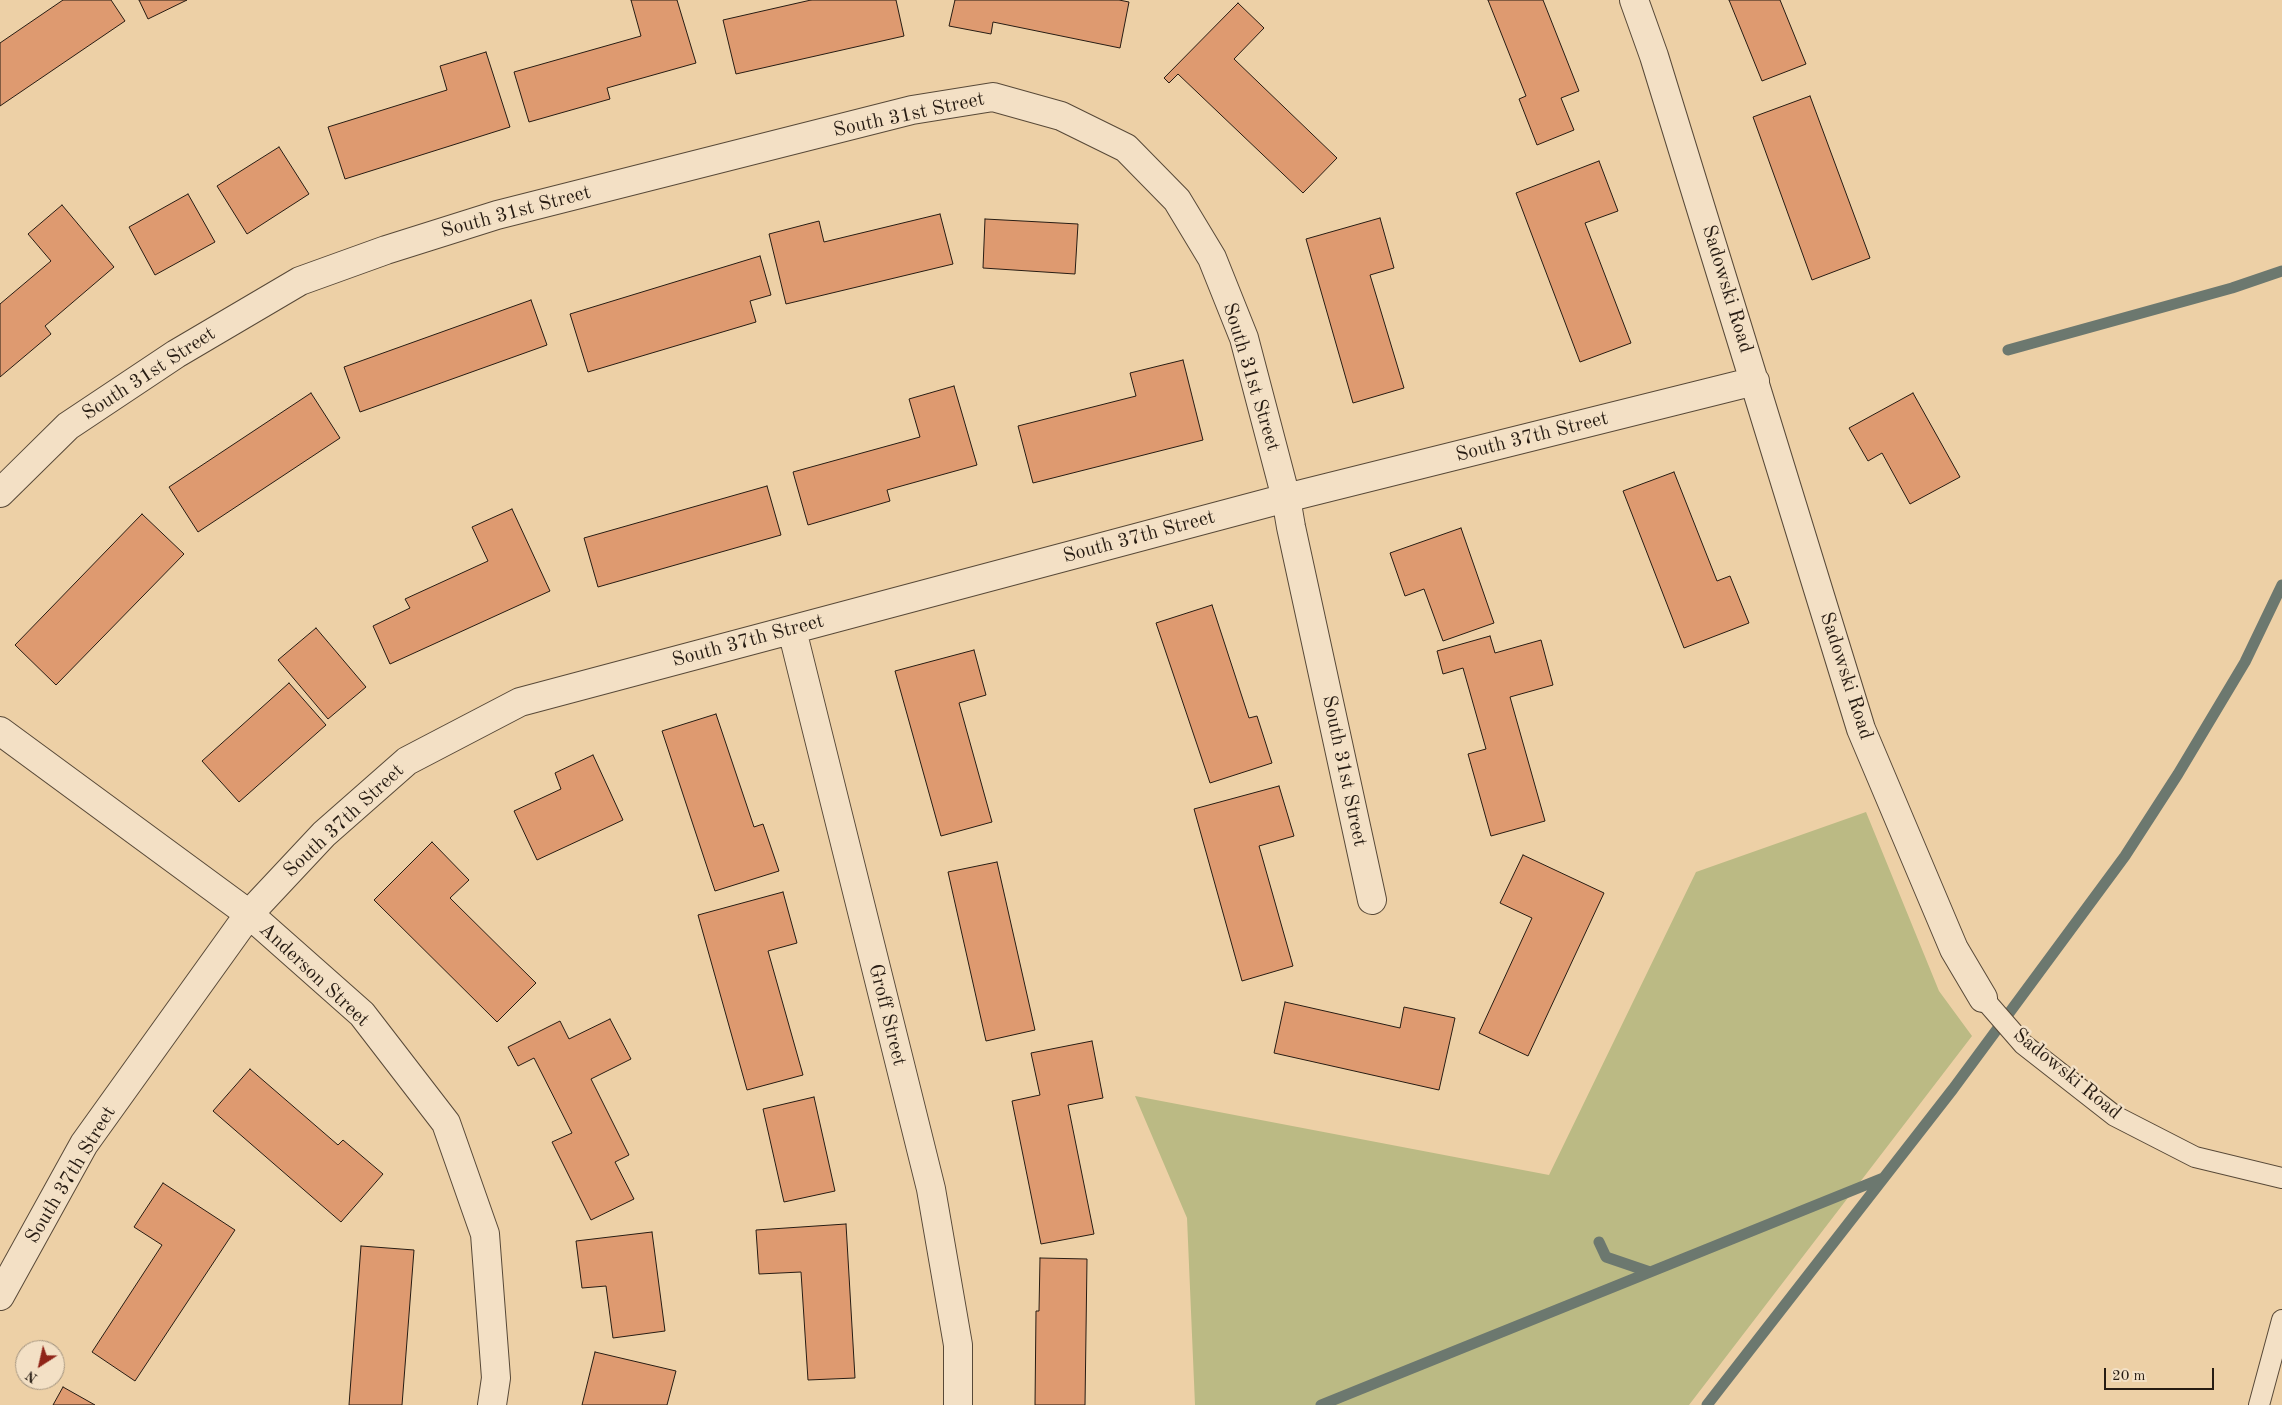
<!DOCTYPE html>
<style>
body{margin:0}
#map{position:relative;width:2282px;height:1405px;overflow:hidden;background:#edd0a6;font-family:"Old Standard TT",serif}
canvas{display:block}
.north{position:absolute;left:15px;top:1340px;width:50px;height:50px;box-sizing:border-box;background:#f3e0c5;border:1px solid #a1927e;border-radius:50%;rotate:215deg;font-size:14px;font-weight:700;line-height:20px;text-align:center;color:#271c13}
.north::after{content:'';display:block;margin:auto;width:18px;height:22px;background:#8f2418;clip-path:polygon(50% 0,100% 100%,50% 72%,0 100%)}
.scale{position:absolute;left:2104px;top:1368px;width:110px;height:22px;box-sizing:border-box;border:2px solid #271c13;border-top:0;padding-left:6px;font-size:15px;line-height:18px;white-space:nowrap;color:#271c13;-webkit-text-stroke:4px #f3e0c5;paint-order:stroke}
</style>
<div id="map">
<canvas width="2282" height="1405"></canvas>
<div class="north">N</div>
<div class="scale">20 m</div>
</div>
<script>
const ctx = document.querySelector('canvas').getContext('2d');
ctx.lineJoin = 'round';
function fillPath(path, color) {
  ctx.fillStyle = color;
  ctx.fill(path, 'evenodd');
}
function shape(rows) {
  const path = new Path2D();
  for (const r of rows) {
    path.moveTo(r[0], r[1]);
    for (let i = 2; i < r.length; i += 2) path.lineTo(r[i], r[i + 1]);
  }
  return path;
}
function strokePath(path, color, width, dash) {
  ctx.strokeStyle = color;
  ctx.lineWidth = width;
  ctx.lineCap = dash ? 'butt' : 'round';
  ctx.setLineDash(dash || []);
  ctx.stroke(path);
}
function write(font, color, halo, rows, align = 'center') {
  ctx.font = font + ' "Old Standard TT",serif';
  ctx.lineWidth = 5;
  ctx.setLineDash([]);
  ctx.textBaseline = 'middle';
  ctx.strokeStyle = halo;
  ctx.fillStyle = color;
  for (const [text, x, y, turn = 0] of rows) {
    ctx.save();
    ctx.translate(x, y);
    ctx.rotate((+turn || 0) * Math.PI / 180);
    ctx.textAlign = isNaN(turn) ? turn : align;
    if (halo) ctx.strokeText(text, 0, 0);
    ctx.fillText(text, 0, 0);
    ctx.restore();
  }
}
fillPath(shape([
 [1866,812,1939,991,1972,1036,1689,1405,1195,1405,1187,1218,1135,1096,1549,1175,1696,872]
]), '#bbba84');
strokePath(shape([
 [2008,350,2232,288,2282,271],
 [1599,1242,1606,1257,1650,1272],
 [1321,1405,1883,1178],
 [1707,1405,1953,1089,2125,856,2178,774,2245,662,2282,585]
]), '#6c786f', 11);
const building = shape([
 [63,0,111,0,125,21,0,106,0,43,63,0],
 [139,0,187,0,148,19,139,0],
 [631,0,677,0,696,63,607,88,610,99,529,122,514,72,641,36,631,0],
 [811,0,896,0,904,36,736,74,723,20,811,0],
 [955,0,1119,0,1129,2,1120,48,993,22,991,34,949,26,955,0],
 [1488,0,1543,0,1579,91,1561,98,1574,130,1537,145,1519,99,1526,96,1488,0],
 [1729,0,1780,0,1806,64,1762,81,1729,0],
 [1238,3,1264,28,1234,59,1337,158,1303,193,1178,74,1169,83,1164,78,1238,3],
 [486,52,510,127,345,179,328,127,447,90,440,66,486,52],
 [1810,96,1870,258,1812,280,1753,117,1810,96],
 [279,147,309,194,247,234,217,186,279,147],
 [1599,161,1618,211,1585,223,1631,343,1580,362,1516,193,1599,161],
 [188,194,215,242,155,275,129,227,188,194],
 [62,205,114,267,45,326,51,334,0,377,0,304,51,261,28,234,62,205],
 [940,214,953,264,786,304,769,234,819,221,824,242,940,214],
 [1380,218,1394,268,1370,275,1404,388,1353,403,1306,239,1380,218],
 [985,219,1078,224,1075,274,983,268,985,219],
 [760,256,771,295,750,301,756,322,588,372,570,314,760,256],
 [531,300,547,345,360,412,344,367,531,300],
 [1183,360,1203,440,1033,483,1018,426,1136,396,1130,373,1183,360],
 [954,386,977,465,887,490,890,501,808,525,793,472,920,437,909,399,954,386],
 [311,393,340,438,198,532,169,487,311,393],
 [1913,393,1960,477,1910,504,1882,453,1868,461,1849,428,1913,393],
 [1674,472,1717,581,1730,576,1749,623,1684,648,1623,491,1674,472],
 [767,486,781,535,598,587,584,538,767,486],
 [512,509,550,591,390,664,373,626,410,608,405,599,488,561,472,527,512,509],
 [142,514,184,554,56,685,15,645,142,514],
 [1461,528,1494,623,1443,641,1424,589,1405,596,1390,553,1461,528],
 [1212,605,1249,718,1257,716,1272,763,1210,783,1156,623,1212,605],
 [316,628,366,687,328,719,278,660,316,628],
 [1490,636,1495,653,1541,640,1553,685,1510,697,1545,821,1491,836,1468,754,1486,749,1463,668,1443,674,1437,651,1490,636],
 [974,650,986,695,959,703,992,822,941,836,895,671,974,650],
 [289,683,326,725,239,802,202,761,289,683],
 [716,714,754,827,763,824,779,871,715,891,662,731,716,714],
 [593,755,623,820,537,860,514,811,561,789,555,773,593,755],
 [1279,786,1294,836,1259,846,1293,966,1242,981,1194,809,1279,786],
 [432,842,469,880,450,898,536,983,497,1022,374,900,432,842],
 [1523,855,1604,893,1528,1056,1479,1033,1532,918,1500,903,1523,855],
 [997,862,1035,1030,986,1041,948,872,997,862],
 [783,892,797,943,768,951,803,1075,747,1090,698,915,783,892],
 [1285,1002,1400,1028,1404,1007,1455,1018,1439,1090,1274,1053,1285,1002],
 [610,1019,631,1059,591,1079,629,1155,615,1162,634,1199,591,1220,552,1142,572,1133,534,1058,518,1066,508,1047,560,1021,569,1039,610,1019],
 [1092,1041,1103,1098,1068,1105,1094,1234,1041,1244,1012,1101,1040,1095,1031,1053,1092,1041],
 [250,1069,338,1145,343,1140,383,1174,341,1222,213,1111,250,1069],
 [814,1097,835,1191,784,1202,763,1109,814,1097],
 [163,1183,235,1230,135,1381,92,1352,162,1245,134,1227,163,1183],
 [846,1224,855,1378,808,1380,801,1272,759,1274,756,1230,846,1224],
 [652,1232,665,1331,613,1338,606,1286,582,1288,576,1241,652,1232],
 [361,1246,414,1250,402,1405,349,1405,361,1246],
 [1040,1258,1087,1259,1085,1405,1035,1405,1036,1311,1039,1311,1040,1258],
 [595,1352,676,1371,667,1405,582,1405,595,1352],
 [63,1387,95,1405,53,1405,63,1387]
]);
fillPath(building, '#de9a70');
strokePath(building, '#271c13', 1);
const lane = shape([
 [1983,998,2023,1044,2115,1116,2195,1157,2282,1178],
 [2259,1405,2282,1320]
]);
const street = shape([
 [1634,0,1654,56,1861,729,1954,949,1983,998],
 [0,493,68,426,176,354,300,281,386,250,497,215,912,110,993,97,1061,116,1126,148,1177,200,1212,258,1244,338,1286,498,1291,527,1372,900],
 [792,630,931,1189,958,1345,958,1405],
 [0,731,249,914,362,1014,446,1123,485,1234,496,1378,492,1405],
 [0,1296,84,1144,249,914,324,834,407,761,520,702,1286,498,1755,381]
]);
strokePath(lane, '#584938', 22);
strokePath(street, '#584938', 30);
strokePath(lane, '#f3e0c5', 20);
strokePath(street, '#f3e0c5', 28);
write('20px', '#271c13', '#f3e0c5', [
 ["South 31st Street",909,115,-12],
 ["South 31st Street",516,212,-15],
 ["Sadowski Road",1727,289,73],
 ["South 31st Street",149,374,-33],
 ["South 31st Street",1251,377,73],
 ["South 37th Street",1532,437,-14],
 ["South 37th Street",1139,537,-15],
 ["South 37th Street",748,641,-15],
 ["Sadowski Road",1846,676,72],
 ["South 31st Street",1344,771,78],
 ["South 37th Street",344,821,-43],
 ["Anderson Street",314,975,43],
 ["Groff Street",887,1015,76],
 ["Sadowski Road",2067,1074,39],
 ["South 37th Street",71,1175,-59]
]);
</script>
